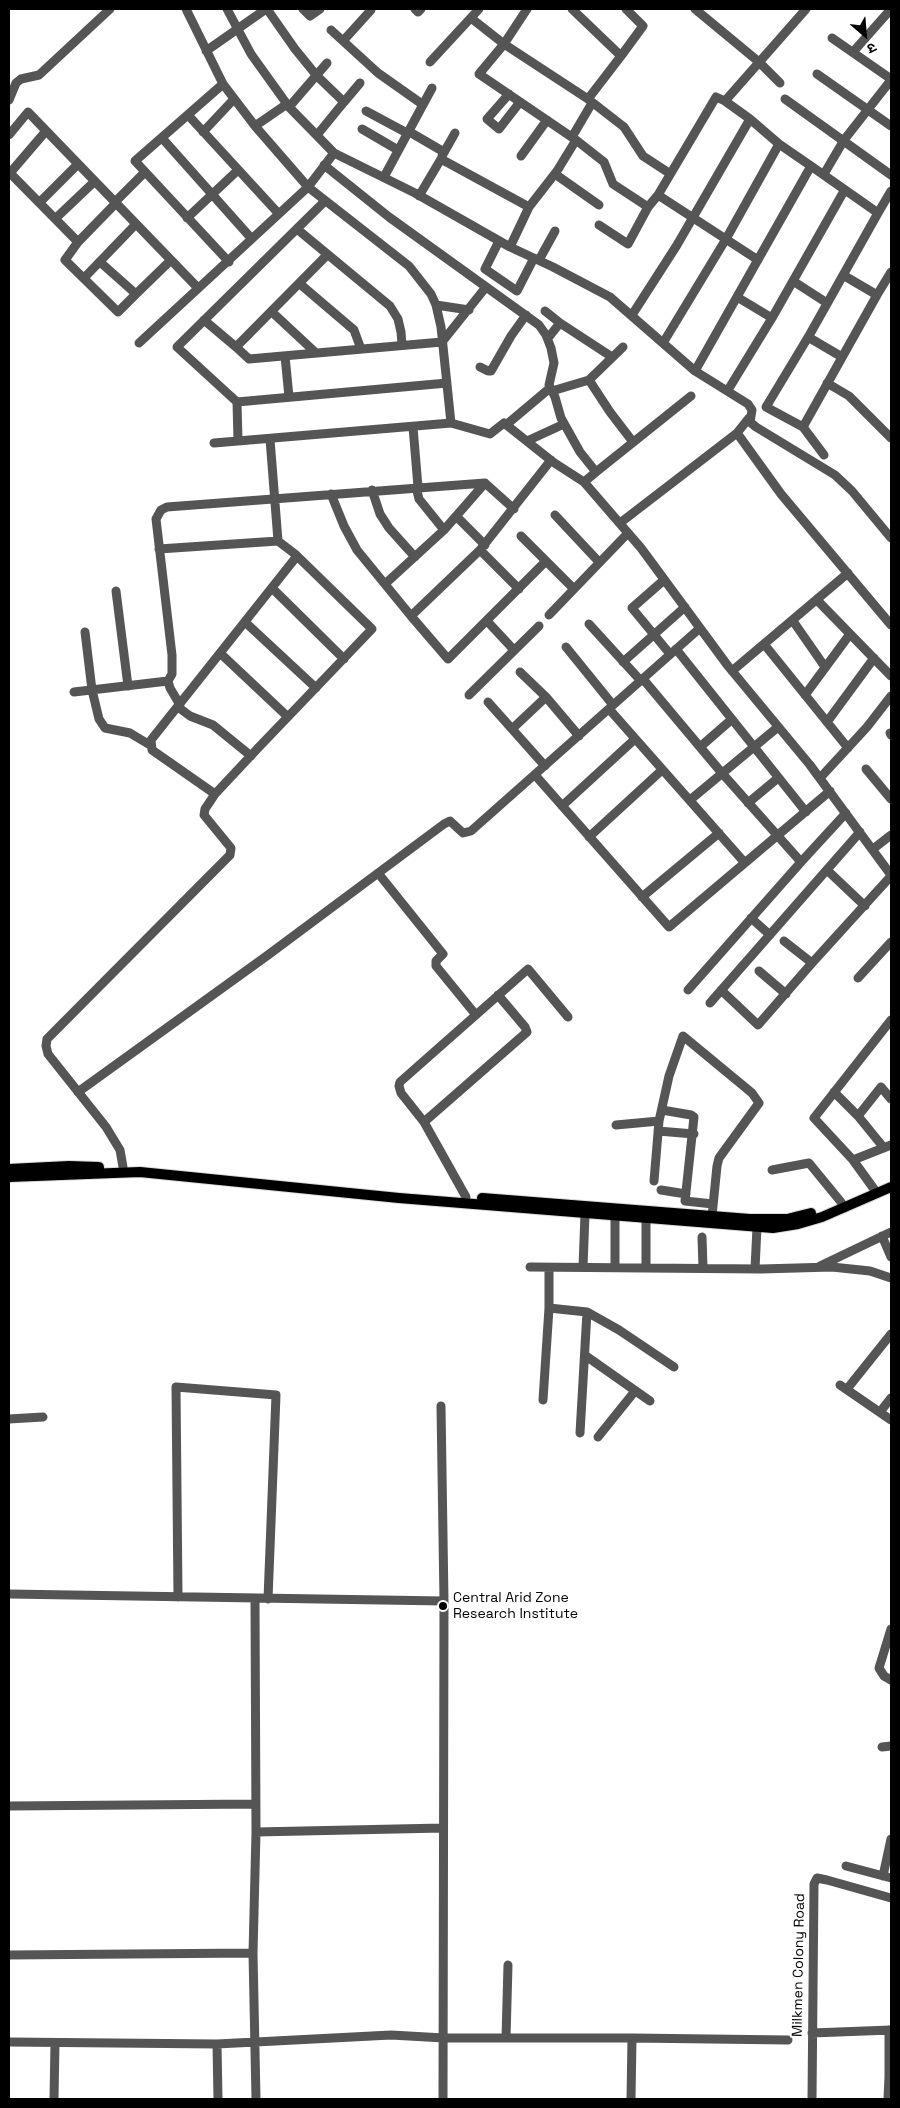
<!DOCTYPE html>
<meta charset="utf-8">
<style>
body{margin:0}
#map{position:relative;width:900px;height:2108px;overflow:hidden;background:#fff;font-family:"Space Grotesk","Noto Sans Devanagari",sans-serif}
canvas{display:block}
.frame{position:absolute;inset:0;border:10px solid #000;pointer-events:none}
.north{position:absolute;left:840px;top:10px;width:50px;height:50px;-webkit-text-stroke:4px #fff;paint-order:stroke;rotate:153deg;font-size:14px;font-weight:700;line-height:20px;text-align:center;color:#000}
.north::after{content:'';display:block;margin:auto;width:18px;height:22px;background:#000;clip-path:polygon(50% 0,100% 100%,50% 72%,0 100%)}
</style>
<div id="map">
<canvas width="900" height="2108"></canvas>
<div class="frame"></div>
<div class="north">उ</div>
</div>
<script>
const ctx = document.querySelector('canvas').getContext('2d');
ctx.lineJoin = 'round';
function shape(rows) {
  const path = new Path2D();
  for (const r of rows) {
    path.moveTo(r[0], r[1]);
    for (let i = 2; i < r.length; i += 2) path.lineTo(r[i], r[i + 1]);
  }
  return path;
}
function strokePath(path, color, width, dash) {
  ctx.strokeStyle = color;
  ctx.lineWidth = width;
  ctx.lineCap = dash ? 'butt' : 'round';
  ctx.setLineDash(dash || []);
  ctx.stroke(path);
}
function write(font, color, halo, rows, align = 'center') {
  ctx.font = font + ' "Space Grotesk",sans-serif';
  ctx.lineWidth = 4;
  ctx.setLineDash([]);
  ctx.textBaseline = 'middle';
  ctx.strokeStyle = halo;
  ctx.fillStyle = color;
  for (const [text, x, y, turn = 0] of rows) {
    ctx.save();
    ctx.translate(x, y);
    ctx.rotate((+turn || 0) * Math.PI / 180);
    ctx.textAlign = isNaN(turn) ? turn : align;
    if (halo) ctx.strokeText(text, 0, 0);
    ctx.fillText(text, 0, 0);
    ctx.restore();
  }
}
const major = shape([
 [9,1169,69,1166,99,1167],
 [9,1177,140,1172,399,1198,773,1228,798,1224,822,1217,891,1187],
 [482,1198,750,1219,787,1219,811,1213]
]);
strokePath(major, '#dbdbdb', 12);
strokePath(shape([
 [186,9,223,84,255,126,308,187,409,266,431,294,436,305,441,327,451,423,490,434,504,423,553,462,584,482,641,548,728,666,810,765,891,875],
 [227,9,251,54,289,107,334,153],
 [267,9,295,49,317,76,344,102,317,135],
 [303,9,310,16,320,9],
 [415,9,418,12,421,9],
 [527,9,504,44,479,74,576,140],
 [572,9,621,56,588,99],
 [695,9,759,62,780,83],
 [471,18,504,44,588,99,624,127,643,156,669,173],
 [331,30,378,73,422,104],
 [832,38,891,79],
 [343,41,371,10],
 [206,51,266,9],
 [853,52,891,9],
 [621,56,643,26,626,9],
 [430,62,479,9],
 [817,74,891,126],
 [223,84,135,161,229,262],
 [509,94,487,119,499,129,520,102],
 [785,99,891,175],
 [9,100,16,83,21,79,39,75,110,9],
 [725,101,806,9],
 [344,102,360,83],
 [289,107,327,63],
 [366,111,407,133],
 [188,115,278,213],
 [750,119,725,101,716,97,658,195,758,260],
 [255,126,287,104],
 [362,129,398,150],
 [408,131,444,152],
 [203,132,234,99],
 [9,135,28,112,198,288],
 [572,137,592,103],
 [162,138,251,238],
 [442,156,455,133],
 [521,156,547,120],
 [324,165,389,217,539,325,546,335,551,348,554,363,549,385,555,397,561,418,580,452,596,472,584,482],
 [9,172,78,242],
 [10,173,46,131],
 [555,174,599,205],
 [824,174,844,140,891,80],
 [384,177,432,88],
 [419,196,441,159,529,207],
 [325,201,177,347,237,402,447,383],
 [40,202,78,164],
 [115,202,145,172],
 [56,218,95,181],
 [187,218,238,170],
 [599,225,628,244,648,207],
 [297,229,390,306,398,319,401,332,402,345],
 [499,241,485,269,517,291,534,258],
 [510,247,529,207,557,171,576,140,604,162,613,184,648,207,658,195],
 [327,255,236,347,249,359,442,342,486,287],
 [539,260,555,231],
 [100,262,136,294,118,312,65,260,78,242,116,203],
 [84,278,136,224],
 [793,281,827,303],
 [300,284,354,330,361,349],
 [136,294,171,260],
 [877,295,891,272],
 [436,305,469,310],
 [545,311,560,323],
 [272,312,316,353],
 [632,315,677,245,750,119,779,144,811,166],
 [772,318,844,191],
 [204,320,236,347],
 [808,337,842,357],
 [548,338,560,323,612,357],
 [139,343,308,187,334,153,415,193,510,247,553,267,610,297,695,371,748,404,752,410,750,422,756,427,835,475,852,491,891,538],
 [663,343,726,239,779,144],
 [623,347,589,380,610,412,633,442],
 [285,356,289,397],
 [480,367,488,371,491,371,511,336,526,315],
 [695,371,811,166,878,213,891,191],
 [827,383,849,396,891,438],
 [728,390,772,318,737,297],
 [552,391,589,380],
 [237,402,238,441],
 [506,425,550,388],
 [413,427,418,487],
 [803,427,877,295,843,275],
 [737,433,781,494,891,625],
 [270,439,278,541],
 [527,441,564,424],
 [214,443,451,423],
 [824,455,803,427,766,407,810,334,878,213],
 [596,472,691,396],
 [416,487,419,499,444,530],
 [372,490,380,514,389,528,415,557],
 [331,494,344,526,357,550,411,616,480,550,551,460],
 [555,515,599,562],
 [457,517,485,545],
 [620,523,737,433,749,418],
 [521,536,574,589],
 [480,550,519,589],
 [664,580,632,608,670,654],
 [385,584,444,530,485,483],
 [272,588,344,659],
 [116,591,128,686],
 [817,600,891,676],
 [549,615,628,533],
 [411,616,448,659,546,561],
 [487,621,514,650],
 [793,621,825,667],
 [245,622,316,688],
 [589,624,641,681],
 [85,632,92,690,99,719,105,728,130,733,150,745],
 [764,644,848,748],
 [566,647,613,705],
 [676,649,806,812],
 [220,653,288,717],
 [623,662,685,607],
 [732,671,848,573],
 [520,672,546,697],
 [643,679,721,772,801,862,846,813],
 [74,692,168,681],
 [469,695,539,626],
 [805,695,850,634],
 [488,702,545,766],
 [180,705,170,688,168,681,172,674,172,655,156,519,161,510,167,507,485,483,514,509],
 [178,707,190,716,213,725,251,756],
 [609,709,745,863],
 [827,722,874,658],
 [512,729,546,697,579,736],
 [890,733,891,735],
 [700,747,731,720],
 [866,769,891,799],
 [535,775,669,927,830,791],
 [820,778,867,727,891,696],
 [215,794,152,750,151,740,297,556],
 [690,800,778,727],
 [748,803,778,778],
 [562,806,635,739],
 [589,837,662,770],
 [873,849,891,835],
 [827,870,865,906],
 [378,873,443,954,436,961,436,966,476,1015],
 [642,897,719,833],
 [751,918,770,935],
 [784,941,812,963],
 [759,971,786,994],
 [858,978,891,942],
 [688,990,801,862],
 [721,990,758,1025,812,963,891,876],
 [710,1003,860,832],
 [78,1092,268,955,444,824,450,821,463,833,471,831,700,628],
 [834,1092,858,1116,884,1148],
 [662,1110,691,1115,694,1117,685,1201,713,1204],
 [858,1116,881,1087,891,1099],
 [424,1122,401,1093,399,1086,400,1082,528,969,568,1017],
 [616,1125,659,1121],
 [658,1131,694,1134],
 [853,1160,891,1145],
 [123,1167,120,1150,106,1127,48,1054,46,1046,47,1039,230,855,231,848,204,815,205,809,215,794,259,747,372,629,295,554,278,541,159,549],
 [772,1170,809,1163,841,1202],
 [654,1181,659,1121,669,1076,683,1036,752,1093,759,1103,719,1158,717,1166,712,1216],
 [874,1189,853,1160,814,1118,891,1020],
 [661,1190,686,1194],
 [466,1197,424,1122,527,1032,525,1027,498,995],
 [882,1236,891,1257],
 [702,1237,703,1268],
 [820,1266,891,1232],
 [530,1267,761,1269,832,1267,870,1271,891,1278],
 [583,1267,585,1214],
 [615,1267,615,1210],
 [646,1267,646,1219],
 [755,1269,757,1227],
 [549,1308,587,1312,580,1433],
 [587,1312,619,1330,674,1367],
 [586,1356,650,1401],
 [840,1385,891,1420],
 [847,1389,891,1334],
 [543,1400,549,1308,549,1268],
 [441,1406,444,1601,443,2099],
 [880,1412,891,1398],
 [9,1419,43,1417],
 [598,1437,635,1391],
 [9,1594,444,1601],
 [178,1597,176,1387,276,1395,268,1599],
 [255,1599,256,1832,253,1953,256,2099],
 [891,1629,879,1668,884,1676,891,1680],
 [882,1747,891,1746],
 [9,1806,256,1804],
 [256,1832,443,1828],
 [846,1866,891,1878],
 [883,1876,891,1839],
 [9,1955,253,1953],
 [812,2033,891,2030],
 [506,2038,508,1965],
 [9,2042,217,2044,391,2035,444,2038,632,2038],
 [217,2044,218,2099],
 [889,2077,889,2030],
 [54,2099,55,2043],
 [631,2099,632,2038,788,2040],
 [812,2099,814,1884,817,1878,827,1880,891,1898],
 [888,2099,889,2077,891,2077]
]), '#555', 9);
strokePath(major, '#000', 10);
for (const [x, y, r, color] of [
 [443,1606,5,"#000"]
]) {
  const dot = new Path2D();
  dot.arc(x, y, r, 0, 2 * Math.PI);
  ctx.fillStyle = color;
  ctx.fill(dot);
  strokePath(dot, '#fff', 2);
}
write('14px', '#000', '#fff', [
 ["Central Arid Zone",453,1598],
 ["Research Institute",453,1614]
], 'left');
write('14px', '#000', '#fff', [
 ["Milkmen Colony Road",799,1965,-89]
]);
</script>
